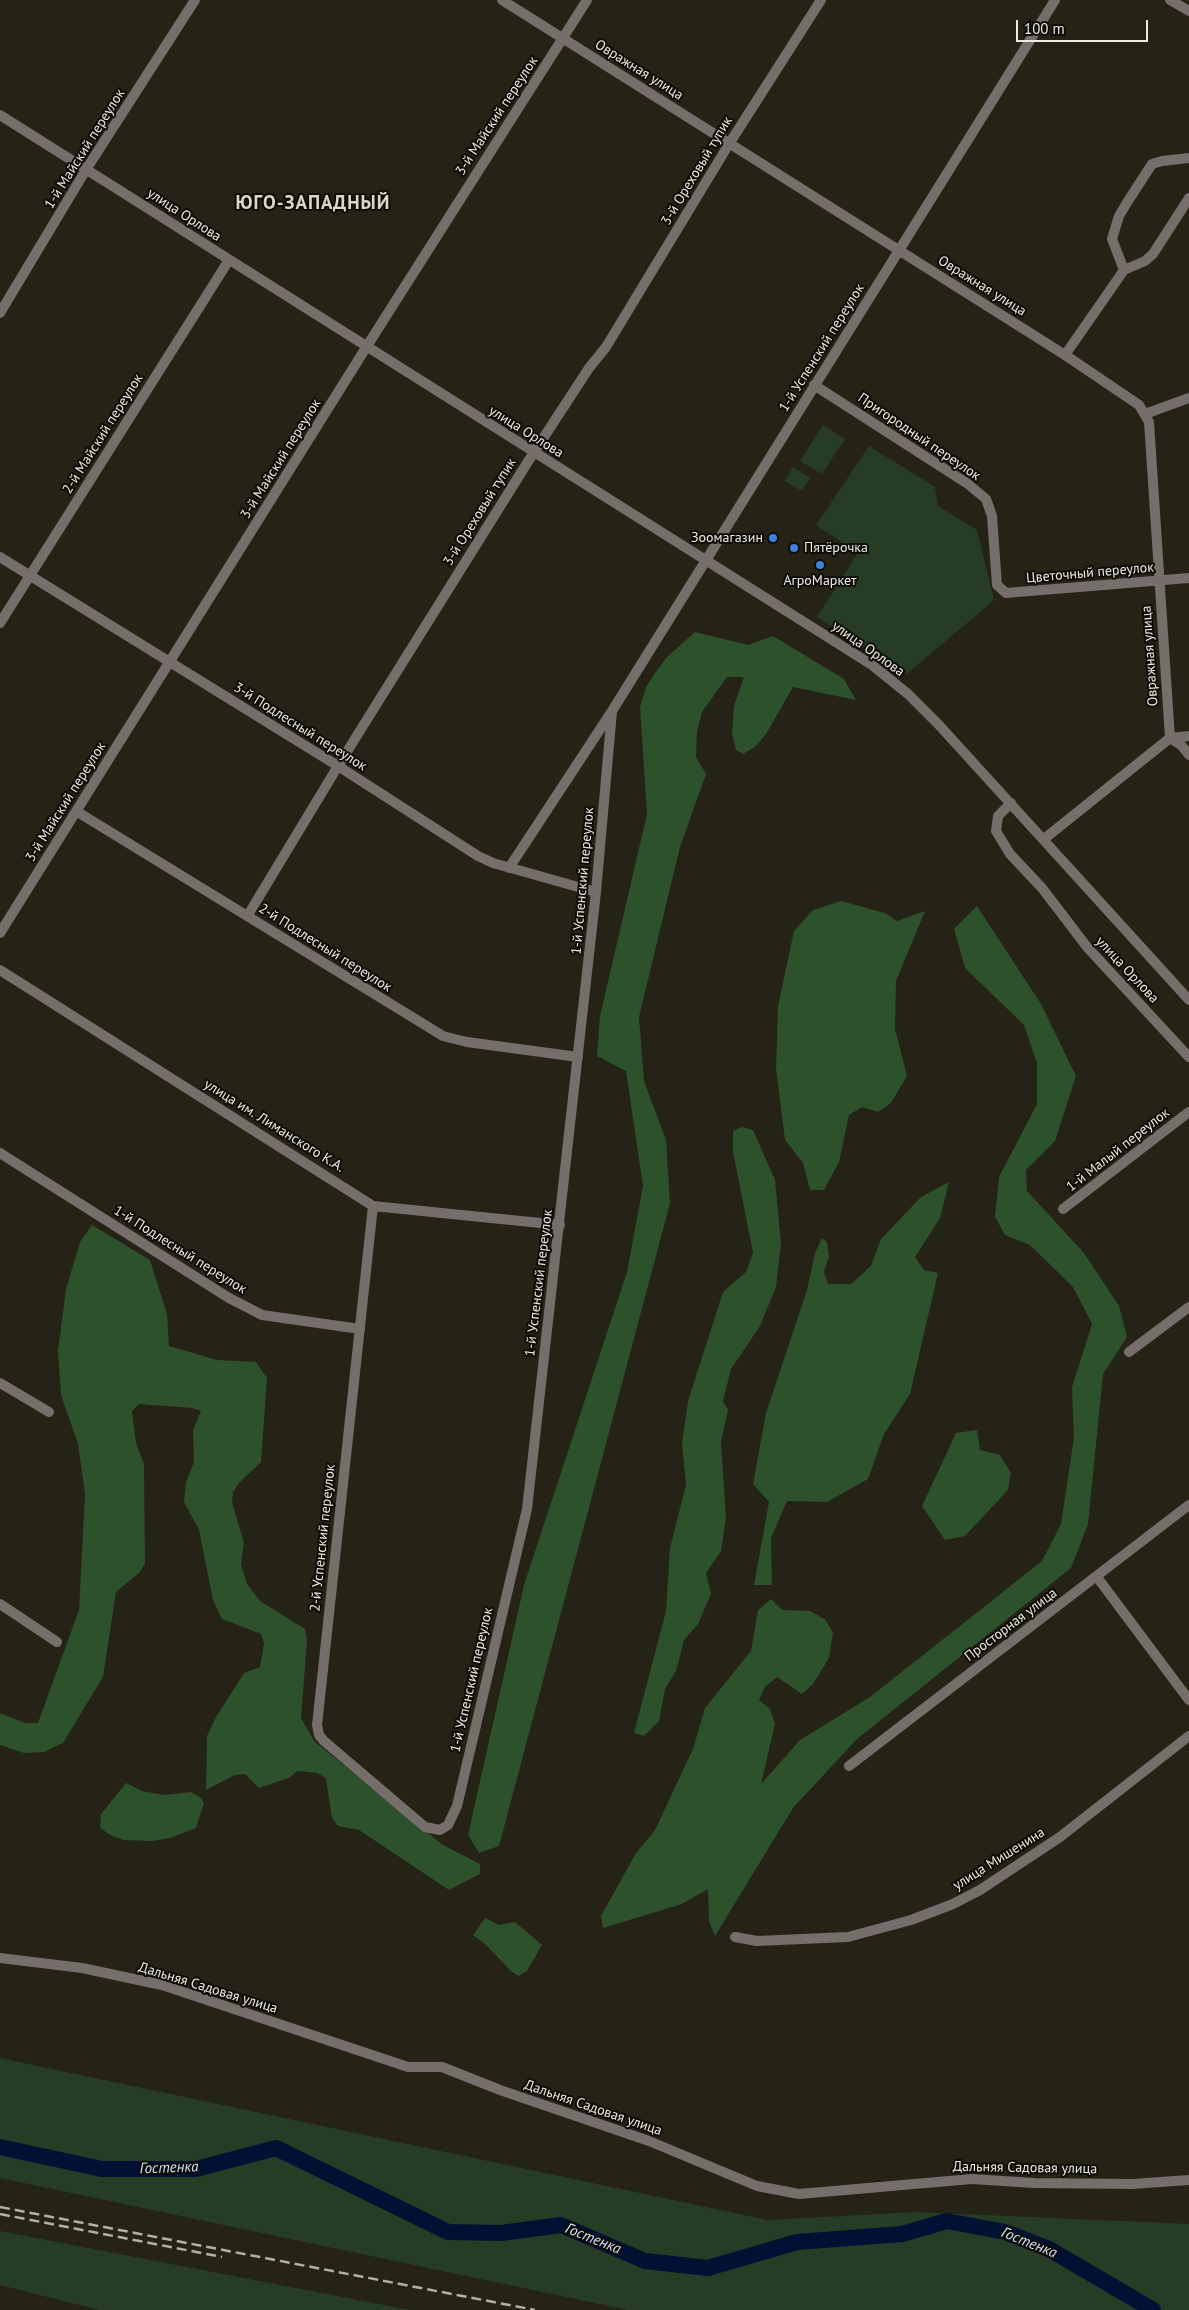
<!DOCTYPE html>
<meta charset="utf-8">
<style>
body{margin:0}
#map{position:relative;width:1189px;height:2310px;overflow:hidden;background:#252216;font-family:"PT Sans",sans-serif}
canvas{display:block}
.scale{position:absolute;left:1016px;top:20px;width:132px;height:22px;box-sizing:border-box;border:2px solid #eceae2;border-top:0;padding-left:6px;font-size:15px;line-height:18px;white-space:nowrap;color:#eceae2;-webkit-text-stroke:4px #0d0c07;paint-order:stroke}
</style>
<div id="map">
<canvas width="1189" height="2310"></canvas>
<div class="scale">100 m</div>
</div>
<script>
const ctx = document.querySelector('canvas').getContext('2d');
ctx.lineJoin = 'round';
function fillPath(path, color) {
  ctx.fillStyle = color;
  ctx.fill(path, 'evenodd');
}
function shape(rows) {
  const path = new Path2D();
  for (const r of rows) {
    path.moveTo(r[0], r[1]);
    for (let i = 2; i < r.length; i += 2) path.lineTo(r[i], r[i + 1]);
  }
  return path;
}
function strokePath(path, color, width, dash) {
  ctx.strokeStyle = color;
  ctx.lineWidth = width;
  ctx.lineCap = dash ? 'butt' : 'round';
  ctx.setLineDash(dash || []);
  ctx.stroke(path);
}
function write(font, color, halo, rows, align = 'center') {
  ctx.font = font + ' "PT Sans",sans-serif';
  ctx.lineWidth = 4;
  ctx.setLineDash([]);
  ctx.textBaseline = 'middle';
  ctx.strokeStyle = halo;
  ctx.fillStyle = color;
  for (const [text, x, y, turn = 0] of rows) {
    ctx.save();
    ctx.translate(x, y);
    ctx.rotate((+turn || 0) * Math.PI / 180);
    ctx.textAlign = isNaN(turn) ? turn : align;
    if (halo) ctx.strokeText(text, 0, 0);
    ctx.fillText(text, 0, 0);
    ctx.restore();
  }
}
fillPath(shape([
 [823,425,845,439,822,474,800,461],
 [869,446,935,487,938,506,977,530,994,600,907,674,817,617,858,553,816,525],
 [793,467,810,478,802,491,785,481],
 [0,2058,768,2220,916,2212,1189,2224,1189,2310,628,2310,0,2178],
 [0,2231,410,2310,99,2310,0,2285]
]), '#263c25');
fillPath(shape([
 [695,632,748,645,773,636,844,679,856,700,793,687,766,734,755,747,743,754,736,750,732,734,734,706,744,677,727,677,702,712,697,732,696,757,706,774,680,847,639,1017,644,1081,666,1140,670,1203,499,1846,479,1853,468,1835,524,1585,627,1272,643,1186,626,1071,597,1056,600,1016,647,814,640,707,646,687,655,673,667,657],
 [841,901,885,913,897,921,925,911,896,981,895,1029,907,1076,891,1103,878,1112,862,1107,849,1115,839,1162,824,1190,810,1190,803,1163,785,1140,776,1068,778,1006,794,931,813,910],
 [977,906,1041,1004,1076,1076,1055,1141,1026,1170,1027,1191,1084,1253,1119,1306,1127,1337,1103,1374,1088,1524,1071,1568,857,1739,793,1808,715,1936,709,1921,708,1889,682,1904,603,1928,601,1916,636,1853,655,1830,693,1749,705,1708,751,1651,758,1610,771,1599,782,1610,810,1611,826,1620,833,1633,829,1658,813,1684,802,1694,777,1677,765,1687,759,1700,770,1709,775,1724,761,1784,800,1740,870,1697,1042,1561,1061,1524,1074,1438,1072,1387,1092,1324,1073,1287,1030,1245,1005,1235,995,1217,999,1177,1037,1104,1037,1063,1024,1025,965,968,954,929],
 [742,1127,753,1130,775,1180,781,1243,776,1287,760,1326,731,1369,723,1401,728,1410,721,1442,726,1518,721,1551,706,1573,711,1594,698,1624,684,1640,676,1671,665,1689,659,1721,644,1736,634,1733,666,1611,670,1548,686,1485,682,1444,688,1401,723,1292,746,1272,753,1253,733,1152,733,1131],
 [949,1182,940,1218,915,1257,924,1270,938,1273,910,1394,884,1434,868,1479,827,1502,787,1501,771,1538,772,1585,754,1585,769,1502,753,1484,766,1413,807,1290,815,1253,822,1238,827,1242,829,1256,824,1272,828,1284,851,1284,871,1266,881,1239,921,1197],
 [92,1225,150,1260,167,1314,169,1346,217,1360,256,1362,267,1378,261,1462,239,1483,233,1492,232,1502,244,1543,241,1564,247,1584,260,1601,305,1629,307,1640,301,1718,314,1741,443,1845,480,1864,480,1874,449,1890,359,1830,338,1826,332,1818,326,1778,317,1773,297,1771,289,1778,259,1788,245,1774,235,1775,206,1790,207,1736,216,1717,244,1673,260,1667,264,1644,261,1634,222,1619,213,1600,199,1530,184,1502,186,1482,194,1462,193,1430,201,1411,192,1408,139,1404,132,1411,136,1443,144,1464,145,1563,140,1572,116,1592,103,1677,63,1743,44,1752,24,1753,0,1745,0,1713,25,1723,38,1723,79,1610,85,1494,78,1444,61,1395,58,1351,66,1289,80,1242],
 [977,1430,980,1450,1000,1455,1011,1473,1008,1490,965,1536,945,1540,922,1506,956,1433],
 [126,1783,142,1791,164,1795,191,1792,201,1798,204,1803,196,1828,170,1838,152,1841,123,1840,108,1834,100,1827,101,1814],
 [485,1918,499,1925,515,1922,542,1945,527,1971,518,1976,511,1971,485,1944,473,1935]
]), '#2c512b');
strokePath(shape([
 [0,2147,102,2169,196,2169,276,2148,448,2232,501,2233,561,2225,645,2261,708,2268,797,2242,902,2234,947,2221,1005,2232,1049,2249,1153,2310]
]), '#011134', 16);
strokePath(shape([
 [502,0,1065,355,1139,405,1149,422,1170,738],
 [1170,0,1189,11],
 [0,115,872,665,908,694,939,725,1189,1000],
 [1124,270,1112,239,1119,216,1128,201,1152,164,1162,161,1189,158],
 [0,313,87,168,195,0],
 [1065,355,1124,270,1145,261,1153,254,1189,198],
 [814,385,968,484,986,499,992,516,997,585,1006,593,1189,578],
 [1145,414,1189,398],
 [0,557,338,766,478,856,493,863,596,892],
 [0,623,229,260],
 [1170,738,1181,745,1189,755],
 [1170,738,1189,736],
 [1011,803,998,816,996,831,1010,854,1042,888,1087,947,1189,1057],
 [76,811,443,1036,467,1042,578,1057],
 [1044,839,1170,738],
 [509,868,612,711,1055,0],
 [248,915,338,766,529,460,589,368,606,347,729,144,821,0],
 [0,933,367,346,587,0],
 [0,970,373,1206,560,1225],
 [0,1153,229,1298,262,1315,360,1329],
 [373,1206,317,1725,319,1735,324,1741,425,1827,440,1830,448,1825,457,1806,527,1509,596,892,612,711],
 [1063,1209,1189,1112],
 [1129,1352,1189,1307],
 [0,1383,49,1412],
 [1097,1577,1189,1700],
 [0,1604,57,1642],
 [849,1766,1189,1505],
 [735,1937,757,1941,848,1937,911,1920,953,1904,980,1890,1060,1837,1189,1736],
 [0,1958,82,1968,162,1985,408,2067,442,2067,500,2090,649,2141,757,2186,799,2194,972,2179,1034,2183,1132,2184,1189,2180]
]), '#756e6a', 10);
strokePath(shape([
 [0,2207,535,2310],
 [0,2214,222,2257]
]), '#b2b0a7', 2.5, [10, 5]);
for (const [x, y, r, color] of [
 [773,538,5,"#3f7fe0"],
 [794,548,5,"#3f7fe0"],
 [820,565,5,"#3f7fe0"]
]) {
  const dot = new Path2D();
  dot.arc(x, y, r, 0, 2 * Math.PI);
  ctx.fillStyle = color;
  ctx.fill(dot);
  strokePath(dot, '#0d0c07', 2);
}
write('14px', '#eceae2', '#0d0c07', [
 ["Овражная улица",639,70,32],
 ["3-й Майский переулок",497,116,-57],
 ["1-й Майский переулок",85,149,-58],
 ["3-й Ореховый тупик",697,171,-59],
 ["улица Орлова",184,215,33],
 ["Овражная улица",982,286,32],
 ["1-й Успенский переулок",822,348,-58],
 ["улица Орлова",526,432,32],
 ["2-й Майский переулок",103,434,-58],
 ["Пригородный переулок",919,437,34],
 ["3-й Майский переулок",281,459,-58],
 ["3-й Ореховый тупик",480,512,-58],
 ["Цветочный переулок",1090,573,-5],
 ["улица Орлова",868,649,35],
 ["Овражная улица",1150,656,-94],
 ["3-й Подлесный переулок",300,727,32],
 ["3-й Майский переулок",66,802,-58],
 ["1-й Успенский переулок",583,881,-85],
 ["2-й Подлесный переулок",325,948,32],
 ["улица Орлова",1127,970,47],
 ["улица им. Лиманского К.А.",274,1126,32],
 ["1-й Малый переулок",1118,1150,-38],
 ["1-й Подлесный переулок",180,1250,32],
 ["1-й Успенский переулок",539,1283,-83],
 ["2-й Успенский переулок",323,1538,-84],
 ["Просторная улица",1011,1625,-37],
 ["1-й Успенский переулок",472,1680,-77],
 ["улица Мишенина",999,1859,-32],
 ["Дальняя Садовая улица",208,1988,17],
 ["Дальняя Садовая улица",593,2108,19],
 ["Дальняя Садовая улица",1025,2168,1]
]);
write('14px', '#eceae2', '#0d0c07', [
 ["Зоомагазин",763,538],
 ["Пятёрочка",804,548,"left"],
 ["АгроМаркет",820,581,"center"]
], 'right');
write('italic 15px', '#cfe0fc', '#0d0c07', [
 ["Гостенка",169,2168,-2],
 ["Гостенка",593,2239,22],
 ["Гостенка",1029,2243,22]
]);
ctx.letterSpacing = '1px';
write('bold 19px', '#d9d7c6', '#0d0c07', [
 ["ЮГО-ЗАПАДНЫЙ",313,204]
]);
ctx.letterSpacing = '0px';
</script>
